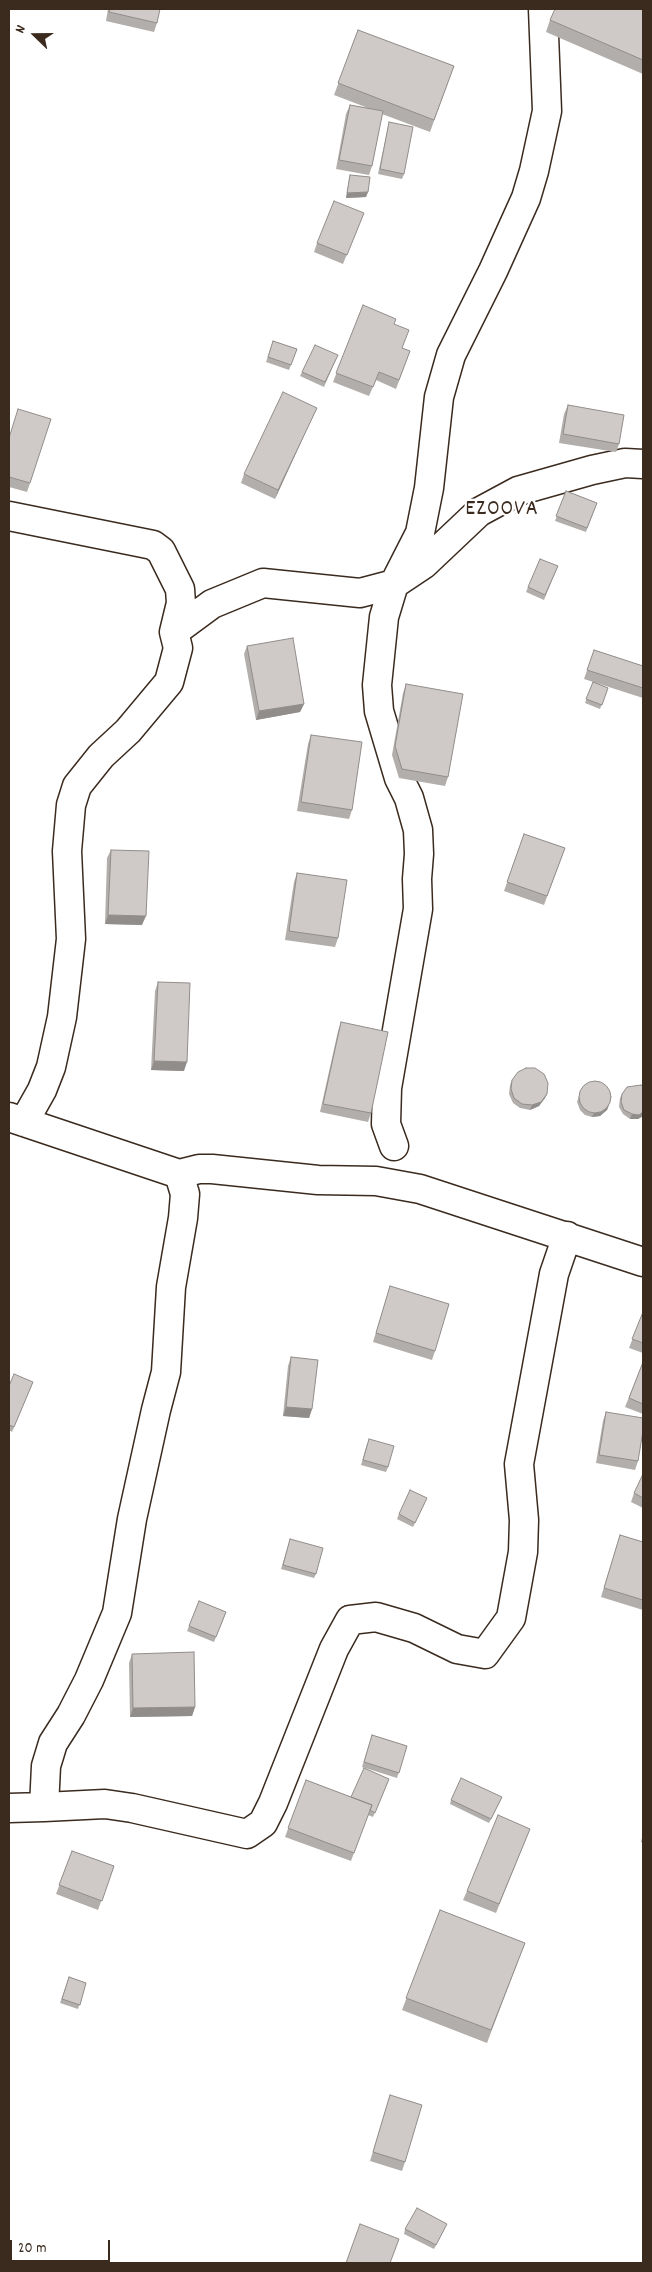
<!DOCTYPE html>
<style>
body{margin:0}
#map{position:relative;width:652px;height:2272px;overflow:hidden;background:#fff;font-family:Dekko,sans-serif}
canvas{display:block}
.frame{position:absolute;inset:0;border:10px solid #3b2a1e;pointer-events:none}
.north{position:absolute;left:10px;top:10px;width:50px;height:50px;-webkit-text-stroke:4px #fff;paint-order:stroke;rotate:292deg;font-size:14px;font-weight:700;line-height:20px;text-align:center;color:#3b2a1e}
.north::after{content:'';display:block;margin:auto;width:18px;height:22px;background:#3b2a1e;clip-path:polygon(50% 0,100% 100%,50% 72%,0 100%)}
.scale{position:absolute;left:10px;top:2240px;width:100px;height:22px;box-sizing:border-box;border:2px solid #3b2a1e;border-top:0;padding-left:6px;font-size:15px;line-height:18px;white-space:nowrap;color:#3b2a1e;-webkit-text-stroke:4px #fff;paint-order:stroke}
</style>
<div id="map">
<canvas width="652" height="2272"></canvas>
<div class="frame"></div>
<div class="north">N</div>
<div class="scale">20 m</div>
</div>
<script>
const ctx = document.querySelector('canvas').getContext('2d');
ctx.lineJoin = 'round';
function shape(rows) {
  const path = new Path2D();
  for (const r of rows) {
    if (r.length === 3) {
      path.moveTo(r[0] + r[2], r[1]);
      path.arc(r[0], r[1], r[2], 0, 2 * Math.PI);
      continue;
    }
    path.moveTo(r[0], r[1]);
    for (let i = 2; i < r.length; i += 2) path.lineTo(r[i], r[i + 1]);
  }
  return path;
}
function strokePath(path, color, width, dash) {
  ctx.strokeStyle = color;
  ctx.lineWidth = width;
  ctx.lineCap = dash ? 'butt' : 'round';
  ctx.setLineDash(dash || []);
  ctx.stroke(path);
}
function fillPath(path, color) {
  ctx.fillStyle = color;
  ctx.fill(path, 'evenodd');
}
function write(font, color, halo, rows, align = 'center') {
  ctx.font = font + ' Dekko,sans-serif';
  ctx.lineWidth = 4.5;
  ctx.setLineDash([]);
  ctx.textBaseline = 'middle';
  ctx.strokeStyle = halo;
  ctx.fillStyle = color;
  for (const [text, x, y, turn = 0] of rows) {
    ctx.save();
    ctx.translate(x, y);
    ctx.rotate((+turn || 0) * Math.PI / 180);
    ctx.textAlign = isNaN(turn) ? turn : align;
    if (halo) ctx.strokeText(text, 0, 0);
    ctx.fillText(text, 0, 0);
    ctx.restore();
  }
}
const street = shape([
 [9,516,153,545,161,551,180,589,181,603,174,632,178,648,169,682,128,731,101,756,77,786,71,805,67,851,71,939,62,1017,51,1067,42,1090,24,1122],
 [174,632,212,604,263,583,360,593,394,584,420,533,429,488,439,397,451,355,493,271,526,198,534,171,547,111,543,9],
 [9,1117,179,1174,199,1169,212,1169,318,1180,376,1181,420,1189,643,1262],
 [394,1146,386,1124,387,1088,418,909,417,879,419,854,418,830,409,798,399,778,379,711,377,685,384,617,394,584,424,564,479,512,518,491,592,470,625,463,643,464],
 [44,1807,105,1804,132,1808,247,1834,263,1823,273,1803,334,1649,350,1620,376,1617,414,1628,457,1649,485,1654,511,1618,523,1552,524,1520,519,1464,554,1274,567,1236],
 [9,1808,44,1807,46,1766,53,1743,71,1715,89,1680,117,1613,132,1519,156,1410,166,1372,171,1287,183,1218,185,1194,179,1174]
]);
strokePath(street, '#3b2a1e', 31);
strokePath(street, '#fff', 28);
fillPath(shape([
 [108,9,160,9,157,23,154,32,106,21],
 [643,9,643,74,546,32,550,20],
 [358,30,454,66,430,132,382,114,372,166,369,175,336,169,346,114,350,105,368,108,334,95],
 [389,122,404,174,402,179,378,174,388,127],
 [350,175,368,192,366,197,346,198,349,179],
 [360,222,343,264,314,252,317,243],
 [363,305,394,324,402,348,410,351,396,389,376,380,369,396,333,382],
 [273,341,297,349,289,370,266,362],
 [338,355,324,387,300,376,302,372],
 [568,405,619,444,616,452,559,443,564,414],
 [317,408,313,416,275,499,241,483,244,474],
 [9,437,30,483,27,492,9,487],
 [566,491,597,503,586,532,555,521],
 [558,566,544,600,526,592,528,587],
 [247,646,304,704,300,712,256,720,244,654],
 [594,650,643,666,643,698,584,679],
 [593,682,608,688,600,709,585,703],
 [406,684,448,777,445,786,399,778,392,755,403,693],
 [311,735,352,810,349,819,297,811,308,744],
 [524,834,565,848,544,905,504,891],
 [111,850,142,925,105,924,107,858],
 [297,873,338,938,335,947,285,940,294,882],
 [158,982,184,1071,151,1070,155,991],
 [341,1022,371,1113,368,1122,320,1112,338,1031],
 [512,1080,547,1094,545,1098,539,1106,530,1110,520,1108,513,1103,509,1094,510,1085],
 [643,1087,643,1116,638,1119,630,1119,623,1114,619,1107,620,1098,622,1094],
 [581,1089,609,1105,607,1110,600,1116,592,1117,585,1115,580,1110,577,1102],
 [390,1286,435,1351,432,1360,373,1342],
 [643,1312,643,1353,629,1348],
 [291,1357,312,1409,309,1418,283,1416,288,1366],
 [643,1362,643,1414,625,1407],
 [33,1382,12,1432,9,1430,9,1386],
 [606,1412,638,1461,635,1470,596,1463,603,1421],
 [367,1444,388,1467,386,1472,361,1465],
 [643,1474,643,1508,631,1502,634,1493],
 [425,1503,413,1527,397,1519,399,1514],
 [620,1535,643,1542,643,1610,601,1597],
 [289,1543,316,1574,314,1578,281,1569],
 [199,1601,226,1612,214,1642,187,1631],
 [132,1654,195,1707,192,1716,130,1717,129,1663],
 [372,1735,407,1746,397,1778,362,1767],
 [389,1779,373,1817,368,1815,351,1861,285,1837,306,1780,351,1797],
 [502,1797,489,1823,450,1804,451,1800],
 [530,1829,496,1913,463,1900,467,1891],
 [643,1834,643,1843,641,1842],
 [72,1851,114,1866,98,1910,56,1894],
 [440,1910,525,1943,487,2043,402,2010],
 [69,1977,86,1983,78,2009,60,2003],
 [390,2095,405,2162,402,2171,370,2161],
 [445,2228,434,2249,404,2234,405,2229]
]), '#b2aeab');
fillPath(shape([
 [368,192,366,197,346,198,347,193],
 [317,408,313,416,275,499,278,490],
 [304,704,300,712,256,720,259,711],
 [108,915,146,916,142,925,105,924],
 [154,1061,187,1062,184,1071,151,1070],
 [547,1094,545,1098,539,1106,530,1110,532,1105],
 [609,1105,607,1110,600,1116,592,1117,594,1113],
 [643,1112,643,1116,638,1119,630,1119,632,1114],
 [286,1407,312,1409,309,1418,283,1416],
 [195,1707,192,1716,130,1717,133,1708]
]), '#918d8b');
const building = shape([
 [110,9,160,9,157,23,109,12,110,9],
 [555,9,643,9,643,60,550,20,555,9],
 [358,30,454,66,434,120,338,83,358,30],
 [350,105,383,111,372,166,339,160,350,105],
 [389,122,413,127,404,174,380,169,389,122],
 [350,175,370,177,368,192,347,193,350,175],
 [334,201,364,213,347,255,317,243,334,201],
 [363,305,396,319,394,324,409,330,402,348,410,351,399,380,379,372,373,387,336,373,363,305],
 [273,341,297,349,291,365,268,357,273,341],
 [315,345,338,355,325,382,302,372,315,345],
 [283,392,317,408,278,490,244,474,283,392],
 [568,405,624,415,619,444,563,434,568,405],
 [18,409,51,419,30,483,9,477,9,438,18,409],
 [566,491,597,503,587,528,556,516,566,491],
 [540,559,558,566,545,595,528,587,540,559],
 [293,638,304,704,259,711,247,646,293,638],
 [594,650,643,666,643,688,587,670,594,650],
 [593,682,608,688,602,705,586,699,593,682],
 [406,684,463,694,448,777,402,769,395,746,406,684],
 [311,735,362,742,352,810,301,802,311,735],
 [524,834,565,848,547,896,507,882,524,834],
 [111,850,149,851,146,916,108,915,111,850],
 [297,873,347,880,338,938,289,931,297,873],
 [158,982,190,983,187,1062,154,1061,158,982],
 [341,1022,388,1032,371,1113,323,1104,341,1022],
 [526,1068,535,1068,544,1074,548,1083,547,1094,541,1102,532,1105,522,1104,514,1098,511,1089,512,1080,518,1072,526,1068],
 [595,1097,16],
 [641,1085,643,1087,643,1112,639,1115,632,1114,624,1110,621,1102,622,1094,627,1087,641,1085],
 [390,1286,449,1304,435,1351,376,1333,390,1286],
 [643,1312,643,1343,632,1339,643,1312],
 [291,1357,318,1360,312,1409,286,1407,291,1357],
 [643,1362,643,1404,629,1398,643,1362],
 [14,1374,33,1382,14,1427,9,1425,9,1386,14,1374],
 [606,1412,643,1418,643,1431,638,1461,599,1455,606,1412],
 [369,1439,394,1446,388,1467,363,1460,369,1439],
 [643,1474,643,1498,634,1493,643,1474],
 [410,1490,427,1498,415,1523,399,1514,410,1490],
 [620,1535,643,1542,643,1600,604,1588,620,1535],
 [290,1539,323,1548,316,1574,283,1565,290,1539],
 [199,1601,226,1612,216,1637,189,1626,199,1601],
 [194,1652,195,1707,133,1708,132,1654,194,1652],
 [372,1735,407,1746,399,1773,364,1762,372,1735],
 [364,1768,389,1779,375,1813,370,1810,372,1805,351,1797,364,1768],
 [461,1778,502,1797,491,1819,451,1800,461,1778],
 [306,1780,372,1805,354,1853,288,1828,306,1780],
 [498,1815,530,1829,499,1904,467,1891,498,1815],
 [72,1851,114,1866,102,1901,59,1885,72,1851],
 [440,1910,525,1943,491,2030,406,1998,440,1910],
 [69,1977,86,1983,80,2005,62,1999,69,1977],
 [390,2095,422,2105,405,2162,373,2152,390,2095],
 [417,2208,447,2224,436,2245,405,2229,417,2208],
 [360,2224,399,2239,390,2263,346,2263,360,2224]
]);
fillPath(building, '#cfcac7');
strokePath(building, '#918d8b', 1);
ctx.letterSpacing = '1px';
write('22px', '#3b2a1e', '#fff', [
 ["EZOOVA",502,511]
]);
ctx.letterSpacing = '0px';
</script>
